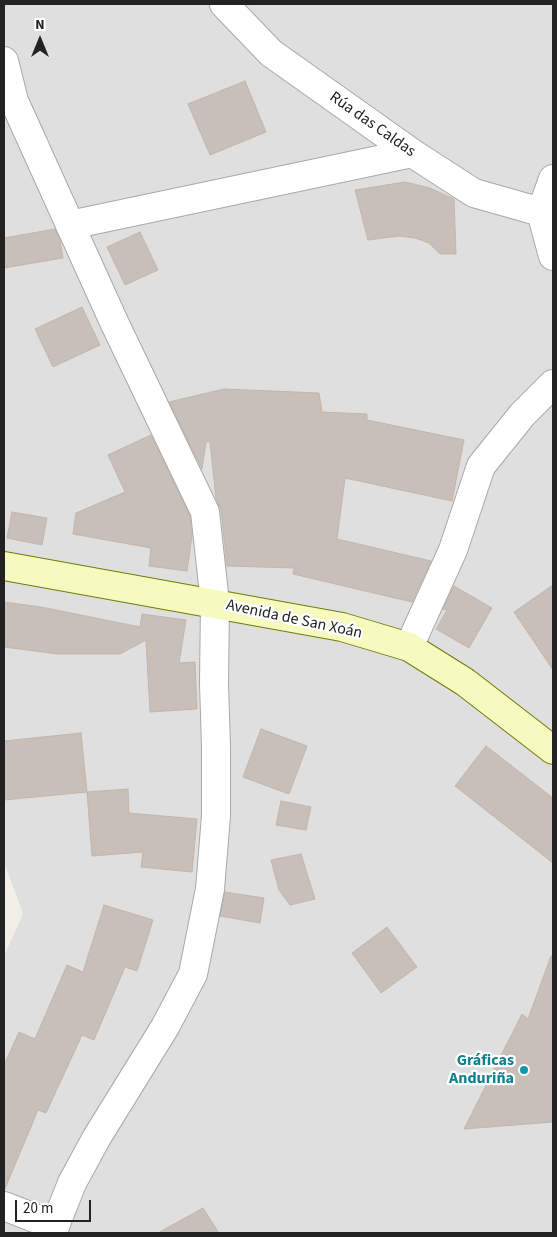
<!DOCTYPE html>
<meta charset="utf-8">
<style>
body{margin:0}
#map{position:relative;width:557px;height:1237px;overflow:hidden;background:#f2efe9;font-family:"Source Sans 3",sans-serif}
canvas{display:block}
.frame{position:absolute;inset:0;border:5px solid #222;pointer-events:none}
.north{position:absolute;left:15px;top:15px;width:50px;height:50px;-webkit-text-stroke:4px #fff;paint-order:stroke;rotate:0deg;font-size:14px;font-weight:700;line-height:20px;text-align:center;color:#222}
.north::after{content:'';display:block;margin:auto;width:18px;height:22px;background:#222;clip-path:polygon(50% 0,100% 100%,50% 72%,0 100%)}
.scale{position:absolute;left:15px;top:1200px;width:76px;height:22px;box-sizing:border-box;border:2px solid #222;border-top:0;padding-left:6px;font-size:15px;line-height:18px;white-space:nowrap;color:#222;-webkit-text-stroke:4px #fff;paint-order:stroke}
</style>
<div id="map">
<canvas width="557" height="1237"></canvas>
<div class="frame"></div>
<div class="north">N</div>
<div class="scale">20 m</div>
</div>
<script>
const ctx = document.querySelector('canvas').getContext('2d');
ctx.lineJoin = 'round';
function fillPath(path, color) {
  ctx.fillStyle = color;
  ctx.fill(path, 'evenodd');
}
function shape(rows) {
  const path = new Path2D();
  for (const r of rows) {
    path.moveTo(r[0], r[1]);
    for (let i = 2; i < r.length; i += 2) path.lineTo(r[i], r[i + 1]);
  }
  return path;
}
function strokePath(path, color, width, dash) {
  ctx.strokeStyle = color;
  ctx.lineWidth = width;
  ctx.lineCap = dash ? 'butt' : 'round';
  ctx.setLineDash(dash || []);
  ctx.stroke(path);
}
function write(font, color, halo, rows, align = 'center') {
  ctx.font = font + ' "Source Sans 3",sans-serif';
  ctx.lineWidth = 4.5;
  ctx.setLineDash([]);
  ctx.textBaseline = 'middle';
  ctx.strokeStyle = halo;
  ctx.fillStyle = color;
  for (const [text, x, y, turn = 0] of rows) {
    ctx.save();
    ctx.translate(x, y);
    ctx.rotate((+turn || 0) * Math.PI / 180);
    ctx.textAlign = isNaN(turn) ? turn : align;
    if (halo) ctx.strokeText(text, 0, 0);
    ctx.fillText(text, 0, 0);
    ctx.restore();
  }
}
fillPath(shape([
 [4,4,553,4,553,1233,4,1233,4,956,23,914,4,862]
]), '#e0dfdf');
const building = shape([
 [245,81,266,132,210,155,188,104,245,81],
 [405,182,430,188,454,199,456,254,440,254,429,243,415,238,399,236,368,240,355,190,405,182],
 [55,229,60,240,63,258,4,268,4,238,55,229],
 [140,232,158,270,125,285,107,247,140,232],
 [82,307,100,345,53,367,35,329,82,307],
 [224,389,319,393,322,412,367,414,367,420,464,440,452,501,345,478,337,539,431,561,412,602,293,574,294,568,227,566,221,510,216,499,210,442,206,442,202,469,169,402,224,389],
 [151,435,190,516,192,536,187,571,149,566,151,548,73,534,76,513,125,492,108,455,151,435],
 [12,512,47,518,42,545,7,538,12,512],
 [553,585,553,670,514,612,553,585],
 [454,586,492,608,469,648,436,629,447,610,443,609,454,586],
 [4,602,41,607,140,627,142,614,186,620,179,663,195,662,197,709,150,712,146,640,120,654,58,654,4,647,4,602],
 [261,729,307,746,289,794,243,777,261,729],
 [81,733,87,792,4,800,4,741,81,733],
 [486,746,553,798,553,863,455,786,486,746],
 [128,789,129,813,197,819,192,872,141,867,143,852,92,856,87,792,128,789],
 [281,801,311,807,306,830,276,825,281,801],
 [301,854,315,899,290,905,279,890,271,860,301,854],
 [225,892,264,898,260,923,220,916,225,892],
 [104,905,153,920,137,971,125,967,94,1040,82,1035,46,1113,38,1110,4,1191,4,1065,19,1032,35,1039,67,965,83,972,104,905],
 [387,927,417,967,381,993,352,953,387,927],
 [551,956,553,957,553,1122,464,1129,522,1014,528,1019,551,956],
 [203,1208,219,1233,158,1233,203,1208]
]);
fillPath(building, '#c7bfb8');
strokePath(building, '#c4b6ab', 1);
const minor = shape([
 [224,4,271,53,412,153,474,193,541,212],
 [553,179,541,212,553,256],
 [70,225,412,153],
 [409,647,453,550,481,466,522,415,553,384],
 [4,1206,55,1226]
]);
const tertiary = shape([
 [4,61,14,101,114,322,205,512,215,603,214,683,216,747,216,816,210,889,193,974,165,1027,97,1137,72,1183,55,1226,54,1233]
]);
const secondary = shape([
 [4,566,342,627,409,647,465,682,553,750]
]);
strokePath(minor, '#a9a9a9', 30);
strokePath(tertiary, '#a9a9a9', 30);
strokePath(secondary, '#707d05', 30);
strokePath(minor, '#fff', 28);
strokePath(tertiary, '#fff', 28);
strokePath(secondary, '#f7fabf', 28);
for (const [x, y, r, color] of [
 [524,1070,5,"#0f9aa8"]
]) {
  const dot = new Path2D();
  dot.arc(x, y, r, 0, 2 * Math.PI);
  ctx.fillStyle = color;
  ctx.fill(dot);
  strokePath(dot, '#fff', 2);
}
write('16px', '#222', '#fff', [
 ["Rúa das Caldas",372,125,35],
 ["Avenida de San Xoán",294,620,12]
]);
write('bold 16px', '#0d838f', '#fff', [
 ["Gráficas",514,1061],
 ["Anduriña",514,1079]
], 'right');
</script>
